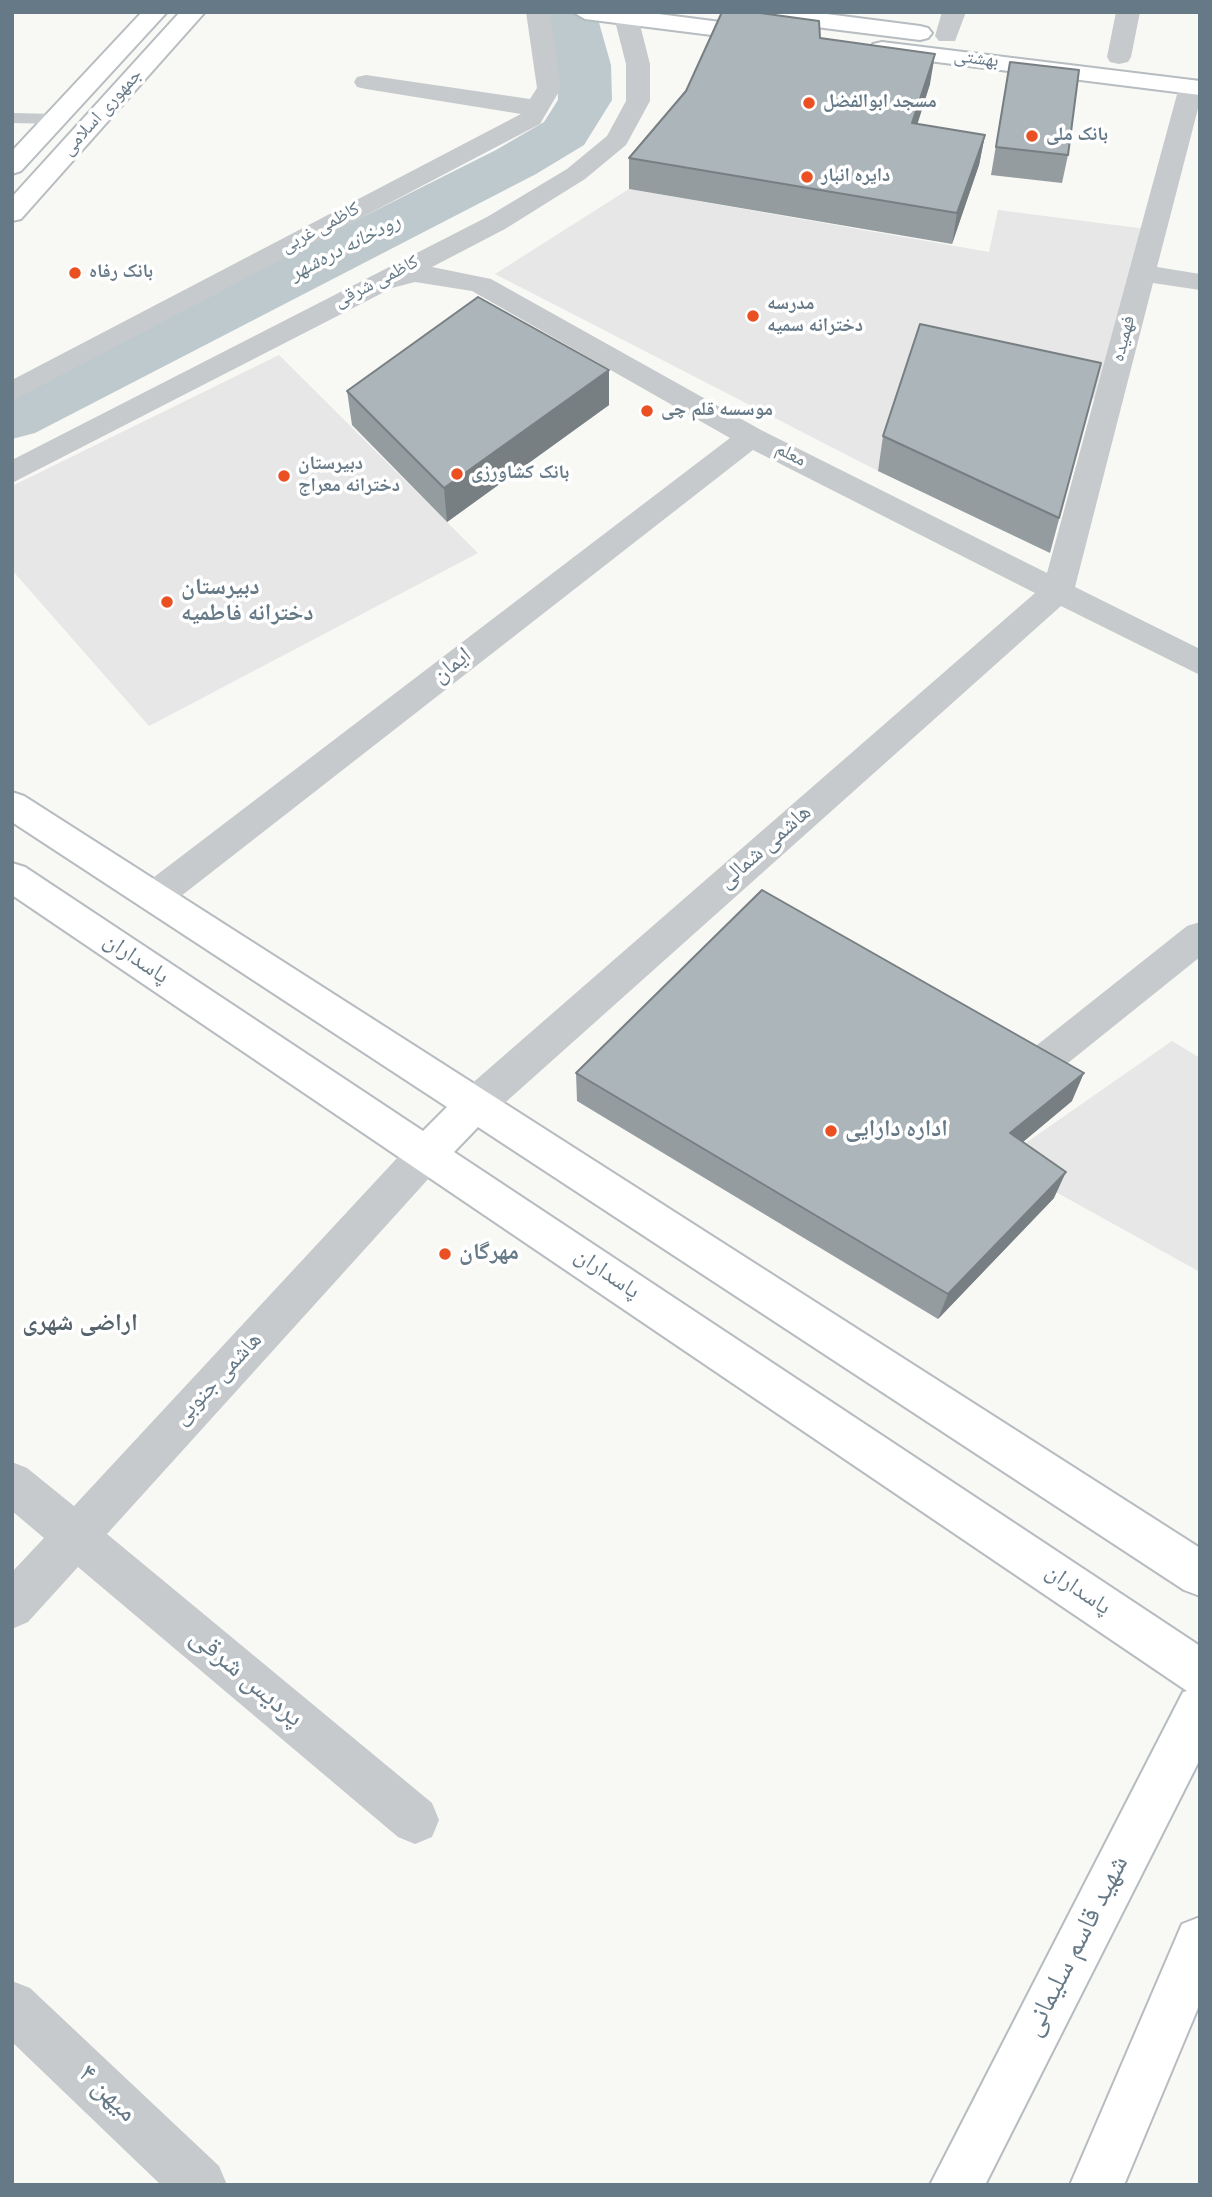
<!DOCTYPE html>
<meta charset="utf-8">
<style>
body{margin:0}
#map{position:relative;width:1212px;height:2197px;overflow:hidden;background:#f8f8f5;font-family:Overpass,sans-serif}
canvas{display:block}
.frame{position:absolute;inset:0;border:14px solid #667987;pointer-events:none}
</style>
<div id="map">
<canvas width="1212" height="2197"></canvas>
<div class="frame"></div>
</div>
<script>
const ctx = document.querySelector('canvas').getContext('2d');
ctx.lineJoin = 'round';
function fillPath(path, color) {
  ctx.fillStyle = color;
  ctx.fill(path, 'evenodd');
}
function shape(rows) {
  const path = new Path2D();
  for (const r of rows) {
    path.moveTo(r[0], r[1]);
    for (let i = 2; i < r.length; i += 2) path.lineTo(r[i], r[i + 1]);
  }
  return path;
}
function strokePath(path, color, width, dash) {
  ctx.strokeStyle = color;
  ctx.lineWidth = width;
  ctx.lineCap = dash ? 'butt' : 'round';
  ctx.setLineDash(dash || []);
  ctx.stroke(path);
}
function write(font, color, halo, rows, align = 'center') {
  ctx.font = font + ' Overpass,"Noto Naskh Arabic",sans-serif';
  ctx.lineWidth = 7;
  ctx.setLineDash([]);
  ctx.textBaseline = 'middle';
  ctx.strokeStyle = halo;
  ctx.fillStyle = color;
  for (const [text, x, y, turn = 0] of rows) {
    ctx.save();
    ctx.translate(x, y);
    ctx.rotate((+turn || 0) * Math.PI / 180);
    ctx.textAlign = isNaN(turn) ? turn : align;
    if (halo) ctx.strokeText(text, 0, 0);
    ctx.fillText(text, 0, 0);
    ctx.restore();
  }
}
fillPath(shape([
 [629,189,989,252,998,210,1154,230,1108,402,914,359,878,471,495,274],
 [279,355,478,553,149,726,12,570,12,486],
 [1172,1041,1200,1058,1200,1272,1000,1161]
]), '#e6e7e6');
fillPath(shape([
 [544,12,596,12,611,65,612,100,584,145,536,174,35,433,12,439,12,393,496,150,544,122,558,100,557,65,544,12]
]), '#bdc9cd');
const secondary = shape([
 [142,12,167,12,21,171,12,174,12,151,142,12],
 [180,12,205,12,21,219,12,221,12,197,180,12],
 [573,12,643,12,767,28,775,30,779,35,775,40,767,42,585,19,573,12],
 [740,12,811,12,920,26,928,28,932,33,928,38,920,40,752,19,740,12],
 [882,42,1200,81,1200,95,873,54,870,49,873,44,882,42],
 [12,792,24,796,1200,1548,1200,1596,1184,1590,478,1127,454,1152,1200,1646,1200,1759,985,2185,930,2185,1183,1692,1187,1691,12,895,12,863,25,867,423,1131,447,1107,12,822,12,792],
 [1200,1917,1200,2003,1124,2185,1070,2185,1182,1924,1200,1917]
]);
strokePath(secondary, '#b6bcc0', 4);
fillPath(shape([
 [12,113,56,114,64,119,56,124,12,123,12,113]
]), '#c6cacd');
fillPath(shape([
 [526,12,550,12,561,88,540,124,12,401,12,380,521,114,366,89,357,87,354,82,357,77,366,75,530,99,537,88,526,12],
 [617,12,635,12,638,17,650,64,650,101,626,145,585,179,505,229,432,267,491,279,761,430,1047,573,1179,87,1182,82,1191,80,1200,82,1200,101,1157,267,1200,274,1200,290,1153,283,1075,587,1200,649,1200,675,1061,606,489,1117,475,1121,461,1117,456,1105,461,1093,1035,593,753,450,167,907,154,911,141,907,136,897,141,887,730,438,472,291,415,282,392,288,12,483,12,460,487,217,567,169,607,136,626,101,626,64,614,17,617,12],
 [942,12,966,12,955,41,939,41,935,36,942,12],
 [1116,12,1140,12,1131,57,1128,62,1119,64,1110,62,1107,57,1116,12],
 [1200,922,1200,957,1053,1075,1040,1080,1027,1075,1021,1064,1027,1053,1187,926,1200,922],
 [426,1137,440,1142,446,1154,440,1166,107,1534,432,1803,439,1820,432,1837,415,1844,398,1837,78,1567,28,1622,12,1629,12,1572,44,1538,12,1511,12,1462,27,1468,74,1506,412,1142,426,1137],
 [12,1981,30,1988,219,2166,227,2185,161,2185,12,2042,12,1981]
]), '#c6cacd');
fillPath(secondary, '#fff');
fillPath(shape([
 [820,38,930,84,917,124,985,135,979,165,952,244,629,189,629,158],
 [1010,62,1068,155,1062,183,991,175],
 [1101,363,1050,553,878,471,883,436],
 [609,370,609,405,447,522,352,425,347,391],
 [576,1073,1072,1101,1023,1142,1054,1198,938,1319,577,1101]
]), '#949ca0');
fillPath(shape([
 [935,54,930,84,908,154,912,123],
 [985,135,979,165,952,244,957,213],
 [609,370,609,405,447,522,444,488],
 [1084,1073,1072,1101,1000,1161,1010,1133],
 [1066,1172,1054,1198,938,1319,948,1294]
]), '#787f82');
const building = shape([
 [722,12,753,12,819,21,820,38,935,54,912,123,985,135,957,213,629,158,686,91,722,12],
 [1010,62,1079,70,1068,155,996,147,1010,62],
 [478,297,609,370,444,488,347,391,478,297],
 [920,324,1101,363,1059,518,883,436,920,324],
 [762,890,1084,1073,1010,1133,1066,1172,948,1294,576,1073,762,890]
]);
fillPath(building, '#acb5ba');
strokePath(building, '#787f82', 2);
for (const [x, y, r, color] of [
 [809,103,7,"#eb5022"],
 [1032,136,7,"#eb5022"],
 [807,177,7,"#eb5022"],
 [75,273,7,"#eb5022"],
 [753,316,7,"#eb5022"],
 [647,411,7,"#eb5022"],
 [457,474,7,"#eb5022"],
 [284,476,7,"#eb5022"],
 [167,602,7,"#eb5022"],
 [831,1131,7,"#eb5022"],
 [445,1254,7,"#eb5022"]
]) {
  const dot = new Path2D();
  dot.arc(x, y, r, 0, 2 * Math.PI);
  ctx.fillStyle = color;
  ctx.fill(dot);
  strokePath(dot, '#fff', 2.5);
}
write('19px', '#667987', '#fff', [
 ["بهشتی",976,60,7],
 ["جمهوری اسلامی",103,113,-48],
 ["کاظمی غربی",321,229,-28],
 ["کاظمی شرقی",377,283,-27],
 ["فهمیده",1125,339,-75],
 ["معلم",790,456,27]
]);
write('bold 19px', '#667987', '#fff', [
 ["مسجد ابوالفضل",823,103],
 ["بانک ملی",1046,136],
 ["دایره انبار",821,177],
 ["بانک رفاه",89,273],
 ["مدرسه",767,305],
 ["دخترانه سمیه",767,327],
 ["موسسه قلم چی",661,411],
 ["دبیرستان",298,465],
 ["دخترانه معراج",298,487],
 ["بانک کشاورزی",471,474]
], 'left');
write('italic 21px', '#627a83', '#fff', [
 ["رودخانه دره‌شهر",346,249,-27]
]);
write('bold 23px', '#667987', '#fff', [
 ["دبیرستان",181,589],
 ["دخترانه فاطمیه",181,615],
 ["اداره دارایی",845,1131],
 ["مهرگان",459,1254]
], 'left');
write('23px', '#667987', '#fff', [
 ["ایمان",453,667,-38],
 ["هاشمی شمالی",766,848,-41],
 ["پاسداران",135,960,34],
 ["پاسداران",606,1275,34],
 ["هاشمی جنوبی",219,1380,-47],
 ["پاسداران",1077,1591,34]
]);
write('bold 24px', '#54626c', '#fff', [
 ["اراضی شهری",80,1325]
]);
write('28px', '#667987', '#fff', [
 ["پردیس شرقی",245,1679,40],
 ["شهید قاسم سلیمانی",1078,1947,-63],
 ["میهن ۴",106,2095,44]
]);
</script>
